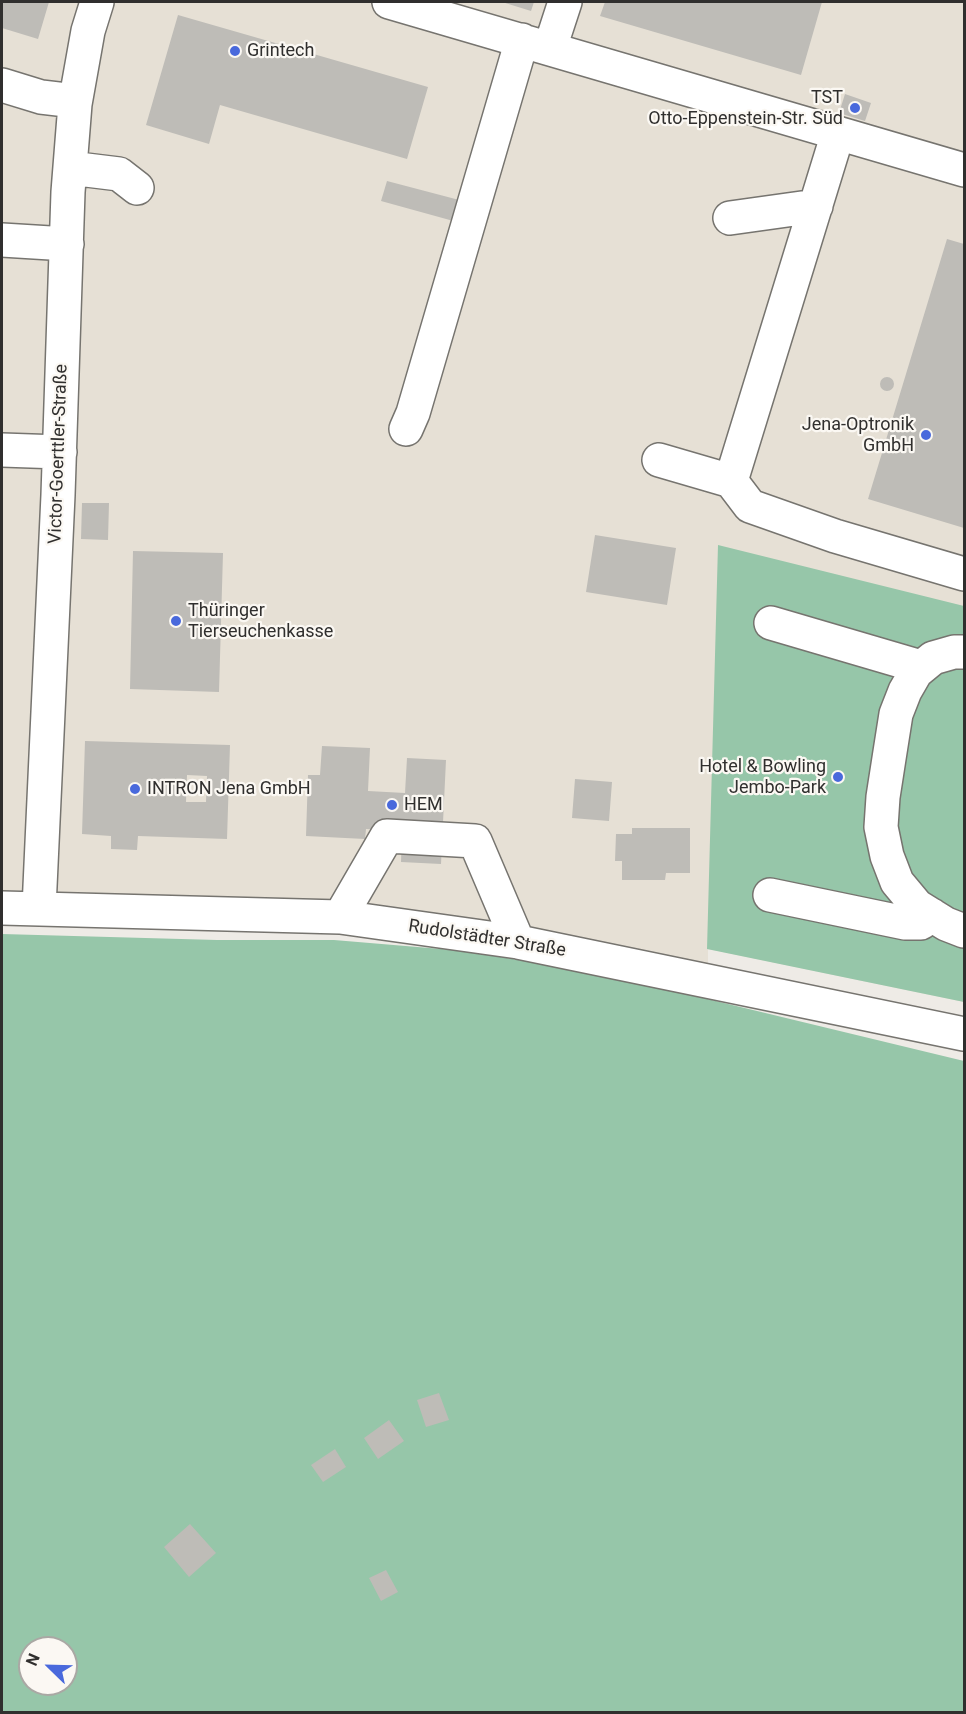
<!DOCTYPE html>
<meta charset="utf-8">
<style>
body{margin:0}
#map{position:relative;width:966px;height:1714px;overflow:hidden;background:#eeebe6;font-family:Roboto,sans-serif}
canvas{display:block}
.frame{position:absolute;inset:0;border:3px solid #302f2e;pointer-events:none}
.north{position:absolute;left:18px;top:1636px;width:60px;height:60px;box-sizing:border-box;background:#fbf8f3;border:2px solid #aaa8a4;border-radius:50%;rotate:293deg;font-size:16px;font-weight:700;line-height:24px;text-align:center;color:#302f2e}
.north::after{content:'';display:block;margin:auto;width:21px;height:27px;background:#4969dc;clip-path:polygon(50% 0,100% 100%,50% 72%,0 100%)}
</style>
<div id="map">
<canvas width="966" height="1714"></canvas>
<div class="frame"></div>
<div class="north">N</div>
</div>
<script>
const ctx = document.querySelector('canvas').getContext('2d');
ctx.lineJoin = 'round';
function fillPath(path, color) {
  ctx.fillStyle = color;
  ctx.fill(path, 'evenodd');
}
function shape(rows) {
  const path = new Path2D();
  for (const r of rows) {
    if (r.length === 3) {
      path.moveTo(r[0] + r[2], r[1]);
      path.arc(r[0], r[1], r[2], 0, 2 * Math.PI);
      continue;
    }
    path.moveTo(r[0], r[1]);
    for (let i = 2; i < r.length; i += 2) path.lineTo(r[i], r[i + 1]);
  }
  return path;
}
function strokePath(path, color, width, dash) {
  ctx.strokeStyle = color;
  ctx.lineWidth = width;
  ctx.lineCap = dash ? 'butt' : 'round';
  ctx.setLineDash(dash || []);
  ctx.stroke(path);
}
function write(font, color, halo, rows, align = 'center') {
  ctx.font = font + ' Roboto,sans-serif';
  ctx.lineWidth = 4.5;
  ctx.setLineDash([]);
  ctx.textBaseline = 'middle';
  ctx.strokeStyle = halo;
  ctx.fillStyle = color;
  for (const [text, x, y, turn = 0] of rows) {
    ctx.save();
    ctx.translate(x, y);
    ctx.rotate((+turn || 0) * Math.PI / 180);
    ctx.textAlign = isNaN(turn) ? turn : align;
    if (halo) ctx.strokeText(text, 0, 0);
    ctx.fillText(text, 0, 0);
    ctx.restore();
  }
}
fillPath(shape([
 [2,2,964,2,964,1002,708,949,708,964,2,892]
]), '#e6e0d5');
fillPath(shape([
 [718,545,964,606,964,1002,707,949],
 [2,934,217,940,334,940,465,951,608,975,964,1061,964,1712,2,1712],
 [30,1648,66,1648,66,1684,30,1684]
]), '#96c6a9');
fillPath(shape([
 [2,2,49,2,38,39,2,28],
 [502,2,534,2,531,11],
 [605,2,822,2,801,75,600,16],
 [178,15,428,87,407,159,220,105,209,144,146,125],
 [845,94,871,103,865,121,839,113],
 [387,181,463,201,457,222,381,201],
 [947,239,964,244,964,528,868,499],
 [887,384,7],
 [82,503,109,503,108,540,81,539],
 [595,535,676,548,667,605,586,592],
 [133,551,223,553,219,692,130,689],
 [85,741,230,745,227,839,138,836,137,850,111,849,111,836,82,834],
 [187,775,207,776,206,802,186,802],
 [322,746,370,748,368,791,405,793,407,758,446,760,441,864,401,862,402,831,366,829,365,839,306,836,308,775,320,775],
 [575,779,612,782,609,821,572,818],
 [632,828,690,828,690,873,666,873,665,880,622,880,622,861,615,861,616,834,632,834],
 [439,1393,449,1420,426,1427,417,1400],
 [389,1420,404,1441,378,1459,364,1438],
 [335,1449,346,1467,323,1482,311,1465],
 [190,1524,216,1553,189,1577,164,1547],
 [386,1570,398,1592,381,1601,369,1578]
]), '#bebcb7');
const minor = shape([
 [389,2,964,170],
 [550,48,565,2],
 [2,85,41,97,75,101],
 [838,133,731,481,750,506,835,536,964,574],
 [70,168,119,174,137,188],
 [730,218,816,206],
 [2,240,67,244],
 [406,429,413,413,522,40],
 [2,450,60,452],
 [659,460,731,481],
 [771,623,921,667],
 [964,652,954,652,933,658,916,672,905,691,896,714,890,752,883,797,881,827,887,856,897,882,917,906,946,924,964,931],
 [770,895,905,923,921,923,932,915],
 [2,908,340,917,518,942,964,1034],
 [39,908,58,495,68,192,75,104,88,31,97,2],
 [340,917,387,836,475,841,518,942]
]);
strokePath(minor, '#76746f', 36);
strokePath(minor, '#fff', 33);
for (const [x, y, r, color] of [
 [235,51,6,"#4969dc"],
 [855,108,6,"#4969dc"],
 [926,435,6,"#4969dc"],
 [176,621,6,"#4969dc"],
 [838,777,6,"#4969dc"],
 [135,789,6,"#4969dc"],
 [392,805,6,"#4969dc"]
]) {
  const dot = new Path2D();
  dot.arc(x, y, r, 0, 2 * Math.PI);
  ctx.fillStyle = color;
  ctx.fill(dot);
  strokePath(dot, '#fbf8f3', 2);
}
write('18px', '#302f2e', '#fbf8f3', [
 ["Grintech",247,51],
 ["TST",843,98,"right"],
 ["Otto-Eppenstein-Str. Süd",843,119,"right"],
 ["Jena-Optronik",914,425,"right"],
 ["GmbH",914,446,"right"],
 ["Thüringer",188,611],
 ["Tierseuchenkasse",188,632],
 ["Hotel & Bowling",826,767,"right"],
 ["Jembo-Park",826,788,"right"],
 ["INTRON Jena GmbH",147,789],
 ["HEM",404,805]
], 'left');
write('18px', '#302f2e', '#fbf8f3', [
 ["Victor-Goerttler-Straße",59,454,-88],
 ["Rudolstädter Straße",487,939,9]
]);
</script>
